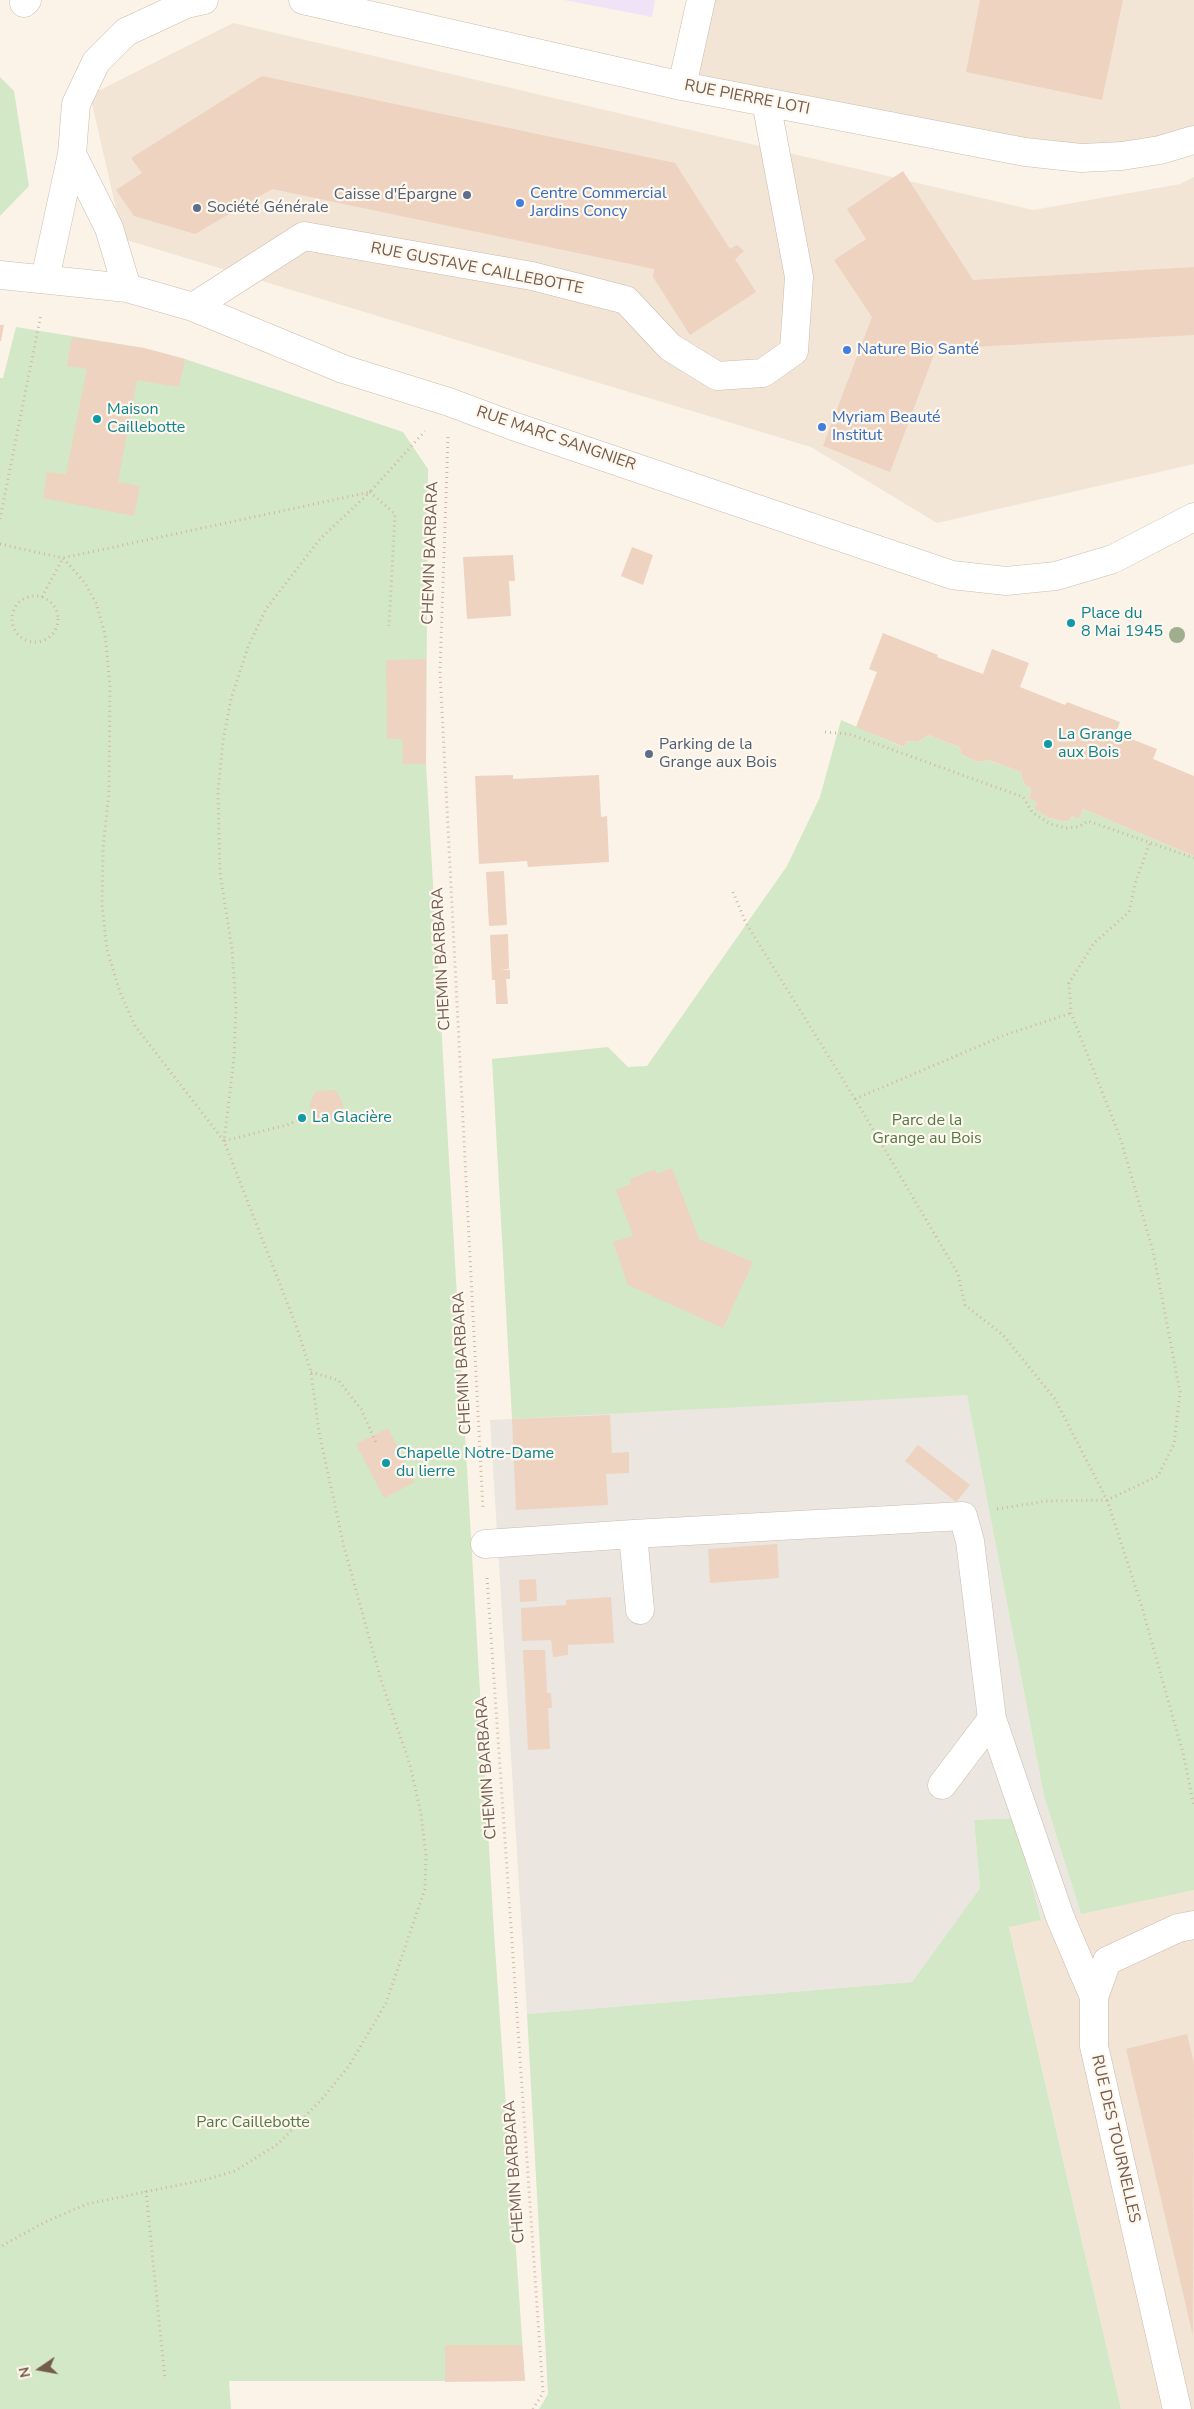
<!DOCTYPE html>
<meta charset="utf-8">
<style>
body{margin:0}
#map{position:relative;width:1194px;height:2409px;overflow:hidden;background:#fbf3e7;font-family:"Nunito Sans",sans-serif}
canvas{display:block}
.north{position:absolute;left:15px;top:2344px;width:50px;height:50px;-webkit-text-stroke:4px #fef7ed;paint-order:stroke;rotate:258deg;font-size:14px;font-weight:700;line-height:20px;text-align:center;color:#735b4d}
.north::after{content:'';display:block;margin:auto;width:18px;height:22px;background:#735b4d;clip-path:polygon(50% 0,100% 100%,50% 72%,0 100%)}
</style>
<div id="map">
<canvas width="1194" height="2409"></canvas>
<div class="north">N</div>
</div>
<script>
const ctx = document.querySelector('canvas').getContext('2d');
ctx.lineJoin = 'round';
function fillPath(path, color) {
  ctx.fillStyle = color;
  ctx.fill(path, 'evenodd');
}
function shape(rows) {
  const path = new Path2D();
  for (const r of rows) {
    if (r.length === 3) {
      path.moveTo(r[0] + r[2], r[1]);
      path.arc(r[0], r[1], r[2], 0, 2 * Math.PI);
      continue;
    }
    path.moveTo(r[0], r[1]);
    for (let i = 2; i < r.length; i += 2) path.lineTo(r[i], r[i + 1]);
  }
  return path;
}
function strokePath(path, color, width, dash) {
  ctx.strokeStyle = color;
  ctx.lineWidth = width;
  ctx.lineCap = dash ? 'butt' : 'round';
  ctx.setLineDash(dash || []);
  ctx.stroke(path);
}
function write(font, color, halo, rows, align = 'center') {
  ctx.font = font + ' "Nunito Sans",sans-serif';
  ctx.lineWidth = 4.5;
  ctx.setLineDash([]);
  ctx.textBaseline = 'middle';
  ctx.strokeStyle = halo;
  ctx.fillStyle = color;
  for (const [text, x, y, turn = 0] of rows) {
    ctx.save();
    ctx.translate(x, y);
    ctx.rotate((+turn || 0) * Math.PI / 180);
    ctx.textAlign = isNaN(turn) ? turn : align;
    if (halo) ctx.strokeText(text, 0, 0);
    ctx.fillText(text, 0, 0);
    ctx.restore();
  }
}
fillPath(shape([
 [701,0,1194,0,1194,140,1121,156,682,86],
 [233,23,1033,210,1180,184,1194,177,1194,464,937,523,811,447,123,239,90,95],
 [1194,1890,1194,2409,1121,2409,1009,1926]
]), '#f2e5d6');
fillPath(shape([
 [967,1394,1044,1796,1081,1914,1041,1920,1015,1818,974,1820,980,1888,912,1982,527,2014,490,1420]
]), '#ebe6e0');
fillPath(shape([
 [564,0,655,0,652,17]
]), '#f0e3f7');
fillPath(shape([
 [0,77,14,91,29,186,0,216],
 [16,327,144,348,185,359,403,432,428,469,426,764,494,1933,525,2381,229,2381,231,2409,0,2409,0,378,3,378],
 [841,720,903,747,906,741,918,742,928,735,959,747,962,755,978,762,989,760,1021,772,1024,784,1031,789,1029,799,1037,802,1036,809,1049,818,1068,822,1072,816,1079,819,1083,809,1194,856,1194,1890,1081,1914,1044,1796,967,1395,512,1419,492,1059,608,1047,628,1067,647,1066,787,866,820,797],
 [1015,1818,1041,1920,1009,1927,1121,2409,539,2409,548,2394,527,2014,912,1982,980,1888,974,1820]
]), '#d3e8c6');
fillPath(shape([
 [980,0,1123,0,1102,100,966,72],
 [262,76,675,163,730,249,737,245,744,251,735,259,756,292,690,335,653,277,654,269,272,189,195,234,134,216,116,190,142,173,131,158],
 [903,171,973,280,1194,267,1194,335,936,349,890,472,823,446,872,317,834,260,866,239,847,209],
 [0,325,4,325,1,341,0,341],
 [72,337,144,348,185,359,179,387,137,380,118,482,140,486,134,516,43,498,47,472,66,474,87,369,67,366],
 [632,547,653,555,643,585,621,576],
 [513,555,515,581,509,581,511,616,467,619,463,557],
 [883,633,938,655,937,657,983,674,992,649,1029,663,1020,687,1065,705,1067,702,1120,722,1116,733,1157,749,1153,759,1194,776,1194,856,1083,809,1079,819,1072,816,1068,822,1049,818,1035,809,1037,802,1029,799,1031,789,1024,784,1021,772,989,760,978,762,962,755,959,747,928,735,918,742,906,741,904,747,856,727,877,672,869,669],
 [426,659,426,764,403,764,402,739,387,739,386,660],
 [513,775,513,779,599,775,601,817,607,816,609,862,528,867,527,861,479,864,475,776],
 [504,871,507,925,489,926,486,872],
 [508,934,509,969,500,970,510,970,510,979,506,979,508,1004,496,1004,495,980,492,980,490,935],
 [336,1090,344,1106,338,1119,317,1121,309,1105,316,1091],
 [672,1168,699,1239,753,1262,723,1328,628,1285,613,1242,633,1236,616,1190,631,1184,630,1179,655,1169,656,1174],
 [610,1415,612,1453,629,1452,629,1473,606,1474,608,1505,516,1510,512,1419],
 [388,1428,415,1482,384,1498,356,1444],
 [918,1445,970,1485,956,1502,905,1461],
 [777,1544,779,1578,710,1583,708,1549],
 [536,1579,537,1601,520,1602,519,1580],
 [611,1597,614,1643,568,1645,568,1655,553,1657,551,1640,522,1641,521,1608,566,1605,566,1600],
 [523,1650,545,1650,547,1693,551,1693,552,1708,548,1708,550,1749,528,1750],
 [1187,2034,1194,2063,1193,2336,1126,2049],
 [445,2345,522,2345,525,2381,445,2382]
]), '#eed3c0');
const minor = shape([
 [303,0,682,86,1025,152,1081,158,1122,156,1160,150,1194,140],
 [24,3,27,0],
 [682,86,701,0],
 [72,154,109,228,127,288],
 [0,275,127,288,193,307,343,369,449,402,513,426,952,575,1006,581,1056,576,1113,559,1194,517],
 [45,279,72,154,76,104,96,62,126,32,186,4,204,0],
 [193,307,304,236,532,276,626,300,670,347,717,376,763,373,794,351,799,277,766,102],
 [485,1544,633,1534],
 [640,1610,633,1534,963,1516,970,1541,992,1719,1060,1917,1094,1997],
 [942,1785,992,1719],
 [1177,2409,1094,2046,1094,1997,1107,1961,1178,1928,1194,1925]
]);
strokePath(minor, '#ccbbad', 29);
strokePath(shape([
 [448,437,440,672,483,1510],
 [0,519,41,314],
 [0,544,63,558,85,583,96,603,105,634,110,685,109,793,103,848,102,905,107,950,120,992,135,1026,224,1141,297,1328,311,1372,319,1432,344,1547,381,1680,410,1765,421,1814,426,1855,425,1889,386,2003,349,2066,321,2100,278,2144,235,2171,208,2179,87,2204,45,2222,0,2247],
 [35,619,23],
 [42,597,63,558,370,492,425,431],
 [825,732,849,734,1023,797,1032,812,1050,824,1067,828,1078,827,1088,821,1194,858],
 [733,892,746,923,855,1099,958,1274,965,1305,1003,1335,1055,1399,1107,1500,1141,1604,1183,1753,1194,1807],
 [855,1099,1005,1035,1071,1013],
 [302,1118,287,1125,224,1141,234,1058,236,1008,232,949,220,873,218,791,223,741,231,699,248,647,266,609,320,539,370,492,395,514,389,626],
 [311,1372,338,1380,361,1409,376,1443],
 [997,1509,1046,1501,1107,1500,1158,1476,1174,1444,1180,1392,1153,1251,1120,1137,1071,1013,1069,983,1094,943,1129,912,1136,880,1150,843],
 [487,1578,543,2393,533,2409],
 [146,2191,165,2380]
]), '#d3b7a3', 3, [1, 4]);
strokePath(minor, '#fff', 28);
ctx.fillStyle = '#9faf8e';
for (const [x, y] of [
 [1177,635]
]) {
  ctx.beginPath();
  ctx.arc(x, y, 8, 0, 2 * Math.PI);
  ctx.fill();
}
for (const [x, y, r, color] of [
 [467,195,5,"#5c6f8a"],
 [520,203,5,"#3f7fe0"],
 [197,208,5,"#5c6f8a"],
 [847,350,5,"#3f7fe0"],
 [97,419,5,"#0f9aa8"],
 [822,427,5,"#3f7fe0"],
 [1071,623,5,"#0f9aa8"],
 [1048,744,5,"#0f9aa8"],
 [649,754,5,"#5c6f8a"],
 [302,1118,5,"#0f9aa8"],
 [386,1463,5,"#0f9aa8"]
]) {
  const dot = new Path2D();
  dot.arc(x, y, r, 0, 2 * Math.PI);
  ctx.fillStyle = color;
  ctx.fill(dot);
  strokePath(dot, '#fef7ed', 2);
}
write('16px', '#735b4d', '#fef7ed', [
 ["RUE PIERRE LOTI",747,98,11],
 ["RUE GUSTAVE CAILLEBOTTE",477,269,11],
 ["RUE MARC SANGNIER",556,439,19],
 ["CHEMIN BARBARA",431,553,-88],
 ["CHEMIN BARBARA",442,959,-93],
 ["CHEMIN BARBARA",463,1363,-93],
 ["CHEMIN BARBARA",487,1768,-94],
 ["RUE DES TOURNELLES",1115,2139,77],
 ["CHEMIN BARBARA",515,2172,-94]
]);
write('16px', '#366cbe', '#fef7ed', [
 ["Centre Commercial",530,194],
 ["Jardins Concy",530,212],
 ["Nature Bio Santé",857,350],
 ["Myriam Beauté",832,418],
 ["Institut",832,436]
], 'left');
write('16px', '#4e5e75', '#fef7ed', [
 ["Caisse d'Épargne",457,195,"right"],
 ["Société Générale",207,208],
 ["Parking de la",659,745],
 ["Grange aux Bois",659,763]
], 'left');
write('16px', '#0d838f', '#fef7ed', [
 ["Maison",107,410],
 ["Caillebotte",107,428],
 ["Place du",1081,614],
 ["8 Mai 1945",1081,632],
 ["La Grange",1058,735],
 ["aux Bois",1058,753],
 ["La Glacière",312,1118],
 ["Chapelle Notre-Dame",396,1454],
 ["du lierre",396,1472]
], 'left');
write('16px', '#547845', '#fef7ed', [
 ["Parc de la",927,1121],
 ["Grange au Bois",927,1139],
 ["Parc Caillebotte",253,2123]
]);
</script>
